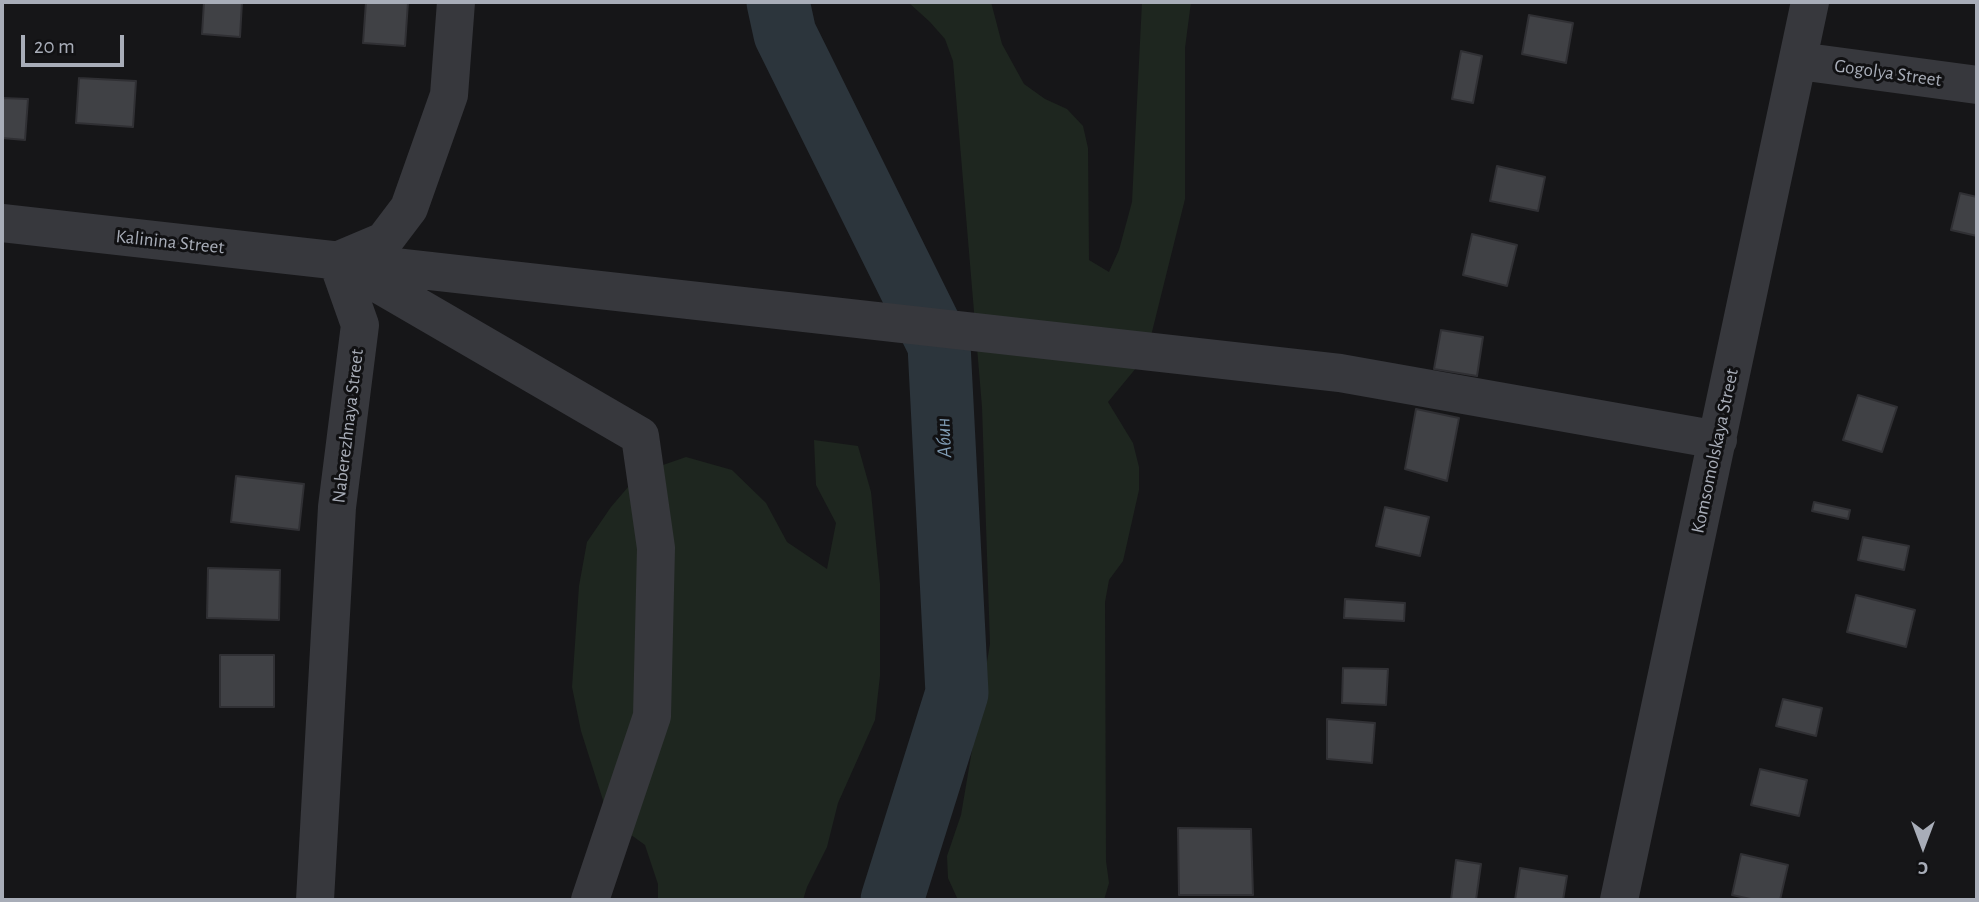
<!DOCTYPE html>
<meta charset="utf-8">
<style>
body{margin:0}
#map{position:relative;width:1979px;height:902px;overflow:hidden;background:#161618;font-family:"Alegreya Sans",sans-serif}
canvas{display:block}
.frame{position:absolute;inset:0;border:4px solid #a8adb8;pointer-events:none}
.north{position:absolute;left:1888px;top:811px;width:70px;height:70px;-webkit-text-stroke:5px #111113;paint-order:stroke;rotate:180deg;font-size:19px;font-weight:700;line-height:28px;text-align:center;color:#a8adb8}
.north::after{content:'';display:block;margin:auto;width:24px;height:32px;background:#a8adb8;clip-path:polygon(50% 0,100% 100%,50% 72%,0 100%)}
.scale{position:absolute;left:21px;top:35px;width:103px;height:32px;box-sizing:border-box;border:4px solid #a8adb8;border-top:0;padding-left:9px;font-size:21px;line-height:24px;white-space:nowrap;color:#a8adb8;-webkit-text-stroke:5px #111113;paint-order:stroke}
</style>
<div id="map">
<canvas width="1979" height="902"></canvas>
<div class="frame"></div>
<div class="north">С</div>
<div class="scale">20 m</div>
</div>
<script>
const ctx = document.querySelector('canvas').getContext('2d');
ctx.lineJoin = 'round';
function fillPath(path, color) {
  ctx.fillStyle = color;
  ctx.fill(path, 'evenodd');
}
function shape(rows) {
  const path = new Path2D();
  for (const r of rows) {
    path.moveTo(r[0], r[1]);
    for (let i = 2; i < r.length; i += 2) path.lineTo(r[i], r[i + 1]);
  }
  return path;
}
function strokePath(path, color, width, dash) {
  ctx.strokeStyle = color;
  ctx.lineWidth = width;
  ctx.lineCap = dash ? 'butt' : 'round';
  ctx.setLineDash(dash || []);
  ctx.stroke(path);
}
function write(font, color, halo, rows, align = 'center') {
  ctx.font = font + ' "Alegreya Sans",sans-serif';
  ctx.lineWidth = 6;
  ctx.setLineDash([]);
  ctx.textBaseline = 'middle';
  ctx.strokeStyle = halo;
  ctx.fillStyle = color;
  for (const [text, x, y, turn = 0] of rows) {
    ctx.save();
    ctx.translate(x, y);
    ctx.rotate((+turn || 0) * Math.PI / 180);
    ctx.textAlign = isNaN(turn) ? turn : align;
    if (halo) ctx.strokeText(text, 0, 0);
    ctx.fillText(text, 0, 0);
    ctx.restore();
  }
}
fillPath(shape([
 [908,2,991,2,1002,44,1024,84,1045,99,1067,109,1083,126,1088,148,1089,260,1109,272,1119,250,1132,202,1142,2,1191,2,1185,48,1185,199,1146,356,1108,402,1133,443,1139,467,1139,490,1123,561,1109,580,1105,602,1106,861,1109,883,1104,900,958,900,948,878,947,856,961,815,990,644,982,407,953,61,945,39,930,22],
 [814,440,858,446,871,492,880,584,880,676,875,720,838,803,827,847,807,887,803,900,658,900,658,884,645,845,609,819,581,731,572,687,579,586,587,542,611,507,640,473,686,457,732,470,766,503,787,542,827,569,836,523,816,485]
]), '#1e261f');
strokePath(shape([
 [778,2,785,34,939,345,957,693,892,900]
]), '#2c353c', 63);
const building = shape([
 [204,2,242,2,240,37,202,34,204,2],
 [366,2,408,2,405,46,363,43,366,2],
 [1529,15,1573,23,1566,63,1522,54,1529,15],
 [1461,51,1482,56,1473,103,1452,99,1461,51],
 [79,78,136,81,133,127,76,123,79,78],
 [2,98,28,99,25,140,2,138,2,98],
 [1497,166,1545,177,1538,211,1490,201,1497,166],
 [1960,193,1977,197,1977,236,1951,230,1960,193],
 [1472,234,1517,245,1507,286,1463,275,1472,234],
 [1441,330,1483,337,1477,376,1434,369,1441,330],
 [1858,395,1897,407,1882,452,1843,440,1858,395],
 [1416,409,1459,418,1447,481,1405,469,1416,409],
 [236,476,304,484,299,530,231,522,236,476],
 [1814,502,1850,510,1848,519,1812,511,1814,502],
 [1385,507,1429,517,1420,556,1376,546,1385,507],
 [1863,537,1909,546,1904,570,1858,560,1863,537],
 [208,568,280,570,279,620,207,618,208,568],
 [1856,595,1915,610,1906,647,1847,632,1856,595],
 [1345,599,1405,603,1404,621,1344,618,1345,599],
 [220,655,274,655,274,707,220,707,220,655],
 [1343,668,1388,669,1386,705,1342,703,1343,668],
 [1783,699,1822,708,1816,736,1776,726,1783,699],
 [1327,719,1375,723,1372,763,1327,759,1327,719],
 [1760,769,1807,780,1799,816,1751,805,1760,769],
 [1178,828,1251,829,1253,895,1179,895,1178,828],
 [1741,854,1788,865,1780,900,1755,900,1732,895,1741,854],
 [1456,860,1481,864,1476,900,1451,900,1456,860],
 [1520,868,1567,876,1563,900,1515,900,1520,868]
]);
fillPath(building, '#404145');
strokePath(building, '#303034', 2);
strokePath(shape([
 [1799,61,1977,85],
 [2,223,1340,373,1718,440],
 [339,260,384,241,409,208,449,95,456,2],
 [351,268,640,436,656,548,652,716,590,900],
 [315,900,337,507,360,325,337,260],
 [1619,900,1810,2]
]), '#37383d', 38);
write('19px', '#a8adb8', '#111113', [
 ["Gogolya Street",1888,73,8],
 ["Kalinina Street",170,242,6],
 ["Naberezhnaya Street",348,426,-83],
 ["Komsomolskaya Street",1715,451,-78]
]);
write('italic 21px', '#7f9bb3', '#111113', [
 ["Абин",944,438,-93]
]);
</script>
